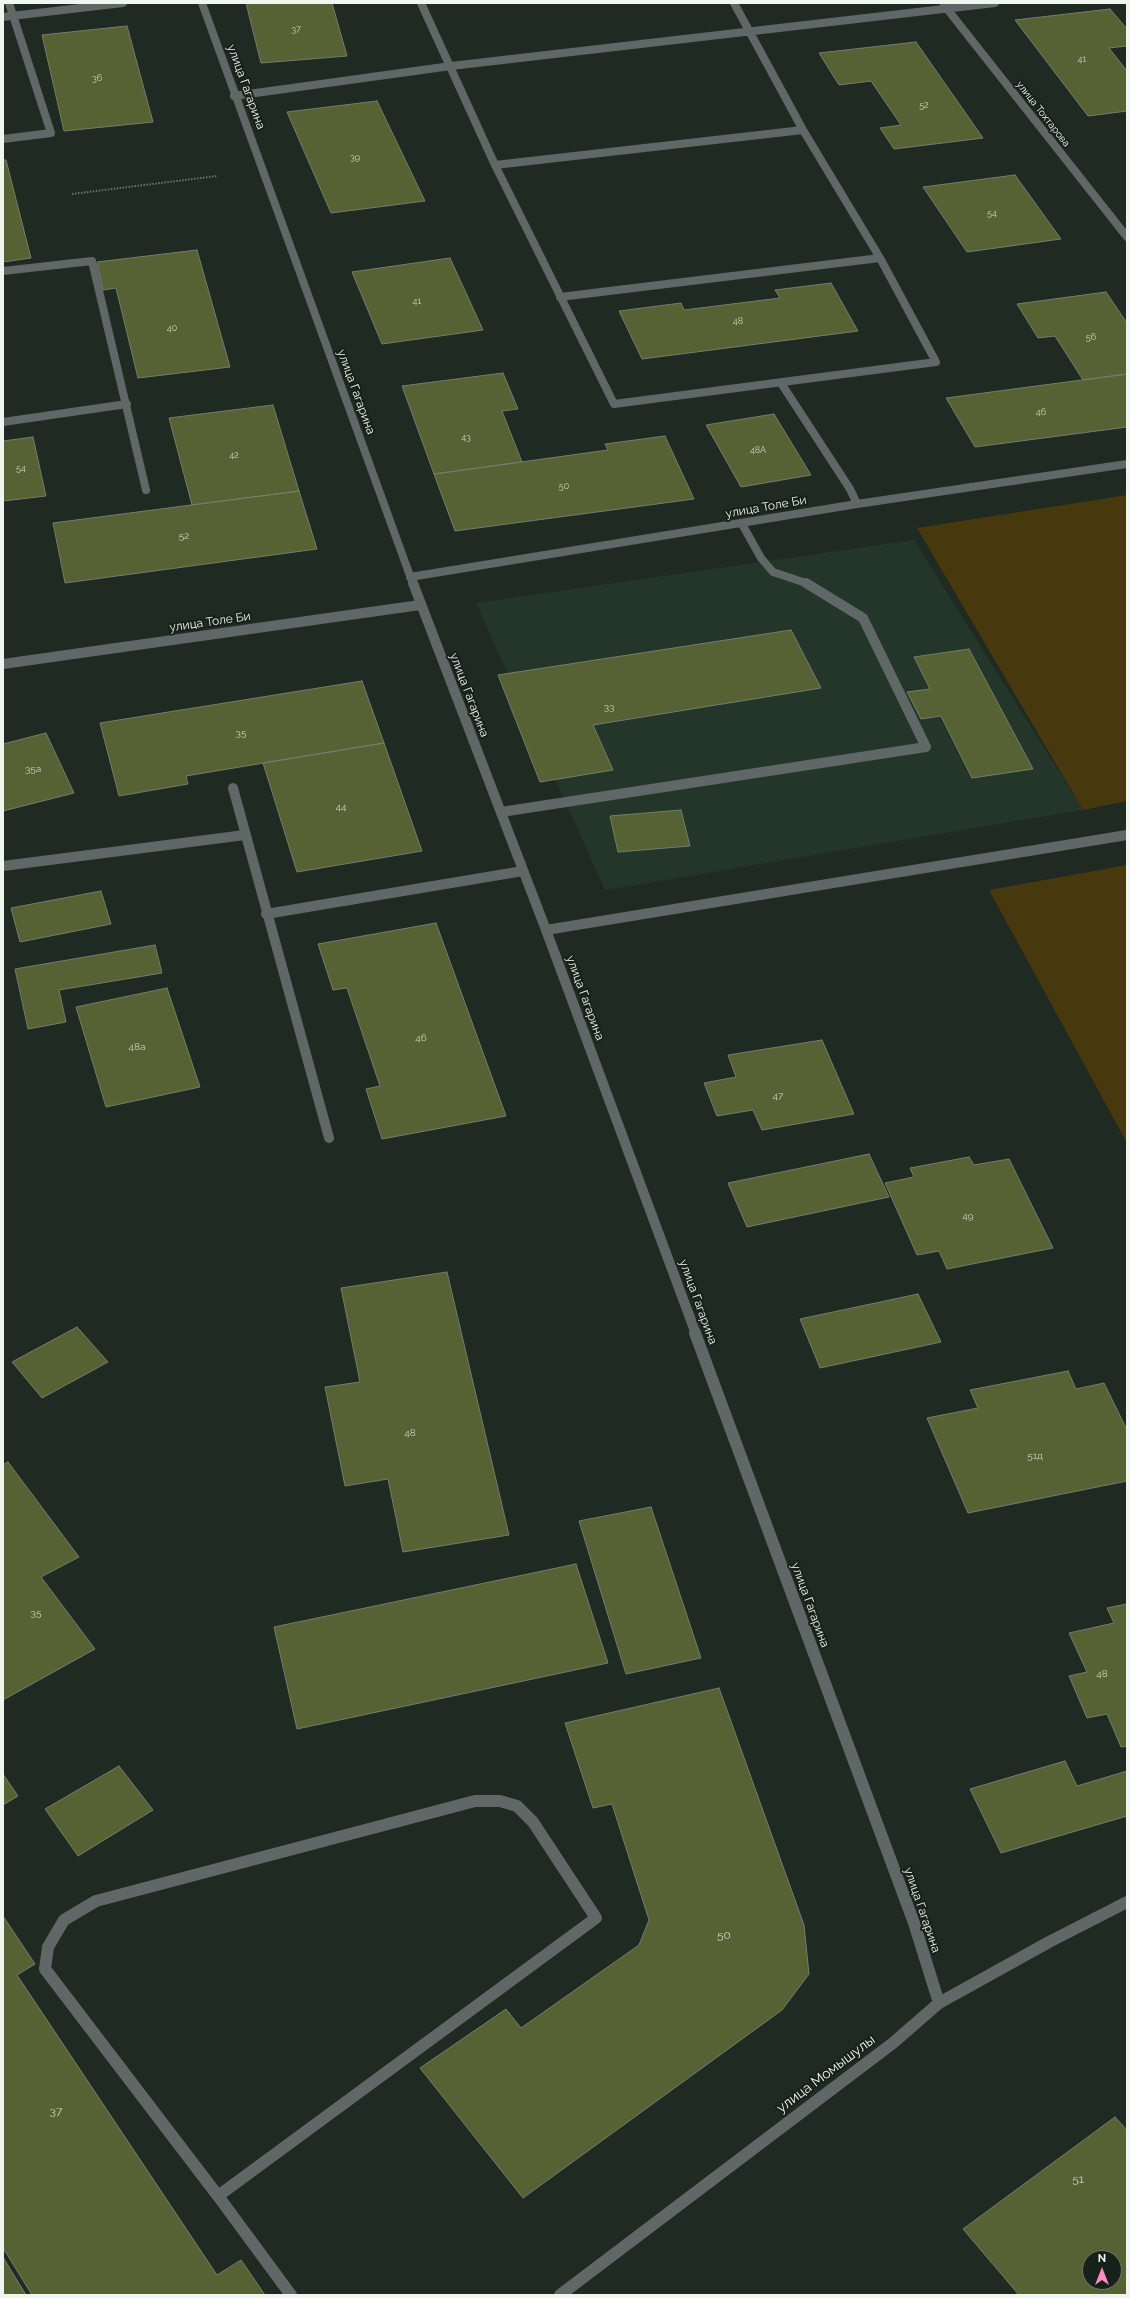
<!DOCTYPE html>
<meta charset="utf-8">
<style>
body{margin:0}
#map{position:relative;width:1130px;height:2298px;overflow:hidden;background:#1f2b22;font-family:Raleway,sans-serif}
canvas{display:block}
.frame{position:absolute;inset:0;border:4px solid #eef6f0;pointer-events:none}
.north{position:absolute;left:1082px;top:2250px;width:40px;height:40px;box-sizing:border-box;background:#152119;border:1px solid #6c766f;border-radius:50%;rotate:0deg;font-size:11px;font-weight:700;line-height:16px;text-align:center;color:#eef6f0}
.north::after{content:'';display:block;margin:auto;width:14px;height:18px;background:#fd8ebf;clip-path:polygon(50% 0,100% 100%,50% 72%,0 100%)}
</style>
<div id="map">
<canvas width="1130" height="2298"></canvas>
<div class="frame"></div>
<div class="north">N</div>
</div>
<script>
const ctx = document.querySelector('canvas').getContext('2d');
ctx.lineJoin = 'round';
function fillPath(path, color) {
  ctx.fillStyle = color;
  ctx.fill(path, 'evenodd');
}
function shape(rows) {
  const path = new Path2D();
  for (const r of rows) {
    path.moveTo(r[0], r[1]);
    for (let i = 2; i < r.length; i += 2) path.lineTo(r[i], r[i + 1]);
  }
  return path;
}
function strokePath(path, color, width, dash) {
  ctx.strokeStyle = color;
  ctx.lineWidth = width;
  ctx.lineCap = dash ? 'butt' : 'round';
  ctx.setLineDash(dash || []);
  ctx.stroke(path);
}
function write(font, color, halo, rows, align = 'center') {
  ctx.font = font + ' Raleway,sans-serif';
  ctx.lineWidth = 4;
  ctx.setLineDash([]);
  ctx.textBaseline = 'middle';
  ctx.strokeStyle = halo;
  ctx.fillStyle = color;
  for (const [text, x, y, turn = 0] of rows) {
    ctx.save();
    ctx.translate(x, y);
    ctx.rotate((+turn || 0) * Math.PI / 180);
    ctx.textAlign = isNaN(turn) ? turn : align;
    if (halo) ctx.strokeText(text, 0, 0);
    ctx.fillText(text, 0, 0);
    ctx.restore();
  }
}
fillPath(shape([
 [914,540,1083,810,605,890,476,603]
]), '#243629');
fillPath(shape([
 [1127,495,1127,801,1083,810,917,528],
 [1127,865,1127,1143,989,890]
]), '#48380d');
const building = shape([
 [246,3,332,3,347,56,261,63,246,3],
 [1110,9,1127,29,1127,46,1109,48,1127,71,1127,111,1088,116,1015,20,1110,9],
 [127,26,153,122,64,131,42,35,127,26],
 [916,42,983,138,894,149,880,128,901,125,871,81,839,85,819,53,916,42],
 [377,101,425,201,331,213,287,112,377,101],
 [3,160,6,160,31,258,3,262,3,160],
 [1015,175,1061,239,967,252,923,187,1015,175],
 [197,250,230,367,138,378,116,288,103,290,97,262,197,250],
 [450,258,483,330,382,344,352,272,450,258],
 [831,283,858,331,642,359,619,311,681,303,684,310,780,298,775,290,831,283],
 [1106,292,1127,323,1127,374,1083,380,1055,336,1038,338,1017,304,1106,292],
 [503,373,518,409,502,411,522,462,434,474,402,386,503,373],
 [1127,374,1127,427,975,447,946,398,1127,374],
 [273,405,299,491,192,505,169,418,273,405],
 [774,414,811,475,741,487,706,425,774,414],
 [665,436,694,499,455,531,434,474,608,450,605,444,665,436],
 [33,437,46,496,3,501,3,441,33,437],
 [299,491,317,549,65,583,53,523,299,491],
 [791,630,821,688,593,725,613,770,540,782,498,675,791,630],
 [969,649,1033,769,972,778,941,716,921,719,907,692,930,689,914,657,969,649],
 [362,681,384,743,186,776,188,784,119,796,100,723,362,681],
 [46,733,74,793,3,811,3,744,46,733],
 [384,743,422,851,297,872,263,763,384,743],
 [681,810,690,846,618,852,610,816,681,810],
 [101,891,111,924,20,942,11,908,101,891],
 [436,923,506,1116,382,1139,366,1089,380,1086,347,988,333,990,318,944,436,923],
 [155,945,162,973,59,990,66,1022,28,1029,15,969,155,945],
 [167,988,200,1087,106,1107,76,1007,167,988],
 [822,1040,854,1114,762,1130,753,1110,717,1116,704,1083,736,1077,728,1055,822,1040],
 [869,1154,889,1197,747,1227,728,1183,869,1154],
 [969,1157,974,1165,1009,1159,1053,1248,947,1269,939,1251,917,1255,885,1183,914,1177,910,1168,969,1157],
 [447,1272,509,1535,403,1552,388,1479,345,1486,325,1387,360,1382,341,1288,447,1272],
 [918,1294,941,1342,820,1368,800,1319,918,1294],
 [77,1327,108,1362,42,1398,12,1362,77,1327],
 [1068,1371,1076,1389,1104,1383,1127,1430,1127,1481,968,1513,927,1418,978,1408,970,1390,1068,1371],
 [8,1462,79,1557,41,1577,95,1649,3,1700,3,1465,8,1462],
 [651,1507,701,1658,626,1674,579,1521,651,1507],
 [576,1564,608,1663,297,1729,274,1627,576,1564],
 [1127,1604,1127,1746,1121,1747,1107,1714,1087,1718,1069,1676,1087,1672,1069,1633,1114,1623,1107,1608,1127,1604],
 [719,1688,804,1925,809,1974,782,2010,523,2198,420,2068,506,2009,521,2028,639,1945,649,1920,612,1804,593,1808,565,1723,719,1688],
 [1065,1761,1077,1786,1127,1771,1127,1816,1001,1853,970,1789,1065,1761],
 [119,1766,153,1810,78,1856,45,1809,119,1766],
 [3,1774,18,1796,3,1805,3,1774],
 [3,1916,35,1964,17,1975,217,2275,241,2260,265,2295,32,2295,3,2248,3,1916],
 [1115,2117,1127,2130,1127,2295,1019,2295,963,2229,1115,2117],
 [1090,2258,1114,2258,1114,2282,1090,2282,1090,2258],
 [3,2257,26,2295,3,2295,3,2257]
]);
fillPath(building, '#566234');
strokePath(building, '#777c6c', 1);
strokePath(shape([
 [72,194,217,176]
]), '#69746c', 2, [1.5, 1.5]);
strokePath(shape([
 [3,17,123,3],
 [742,524,761,558,773,572,809,584]
]), '#5f6866', 8);
strokePath(shape([
 [501,812,926,747,863,618,806,583],
 [546,930,1127,835]
]), '#5f6866', 10);
strokePath(shape([
 [202,3,413,584],
 [421,3,495,165,614,404,936,362,880,258,803,130,734,3],
 [944,5,1127,237],
 [234,96,451,66,995,3],
 [3,139,51,133,9,3],
 [495,165,803,130],
 [3,271,92,261,146,490],
 [560,297,880,258],
 [781,383,850,489,857,504],
 [3,422,127,404],
 [410,577,857,504,1127,464]
]), '#5f6866', 8);
strokePath(shape([
 [413,583,546,930,696,1334],
 [3,664,420,605],
 [233,788,329,1138],
 [3,866,245,835],
 [266,914,523,871]
]), '#5f6866', 10);
strokePath(shape([
 [695,1333,914,1923,939,2003],
 [475,1801,500,1801,517,1806,533,1822,596,1918,218,2196,45,1969,48,1947,64,1920,96,1901,475,1801],
 [218,2196,291,2295],
 [560,2295,893,2043,939,2003,1049,1942,1127,1902]
]), '#5f6866', 12);
write('9px', '#c8d1c1', null, [
 ["37",296,29],
 ["41",1082,59],
 ["36",97,78],
 ["52",924,105],
 ["39",355,157],
 ["54",992,213],
 ["41",417,301],
 ["48",738,321],
 ["40",172,328],
 ["56",1091,337],
 ["46",1041,412],
 ["43",466,437],
 ["48А",758,450],
 ["42",234,455],
 ["54",21,468],
 ["50",564,486]
]);
write('10px', '#eef6f0', '#152119', [
 ["улица Тохтарова",1043,114,52]
]);
write('10px', '#c8d1c1', null, [
 ["52",184,536],
 ["33",609,707],
 ["35",241,733],
 ["35а",33,769],
 ["44",341,807],
 ["46",421,1038],
 ["48а",137,1047],
 ["47",778,1096],
 ["49",968,1216],
 ["48",410,1433],
 ["51д",1035,1456],
 ["35",36,1613],
 ["48",1102,1674]
]);
write('12px', '#eef6f0', '#152119', [
 ["улица Гагарина",246,87,70],
 ["улица Гагарина",356,392,70],
 ["улица Толе Би",766,507,-10],
 ["улица Толе Би",210,622,-8],
 ["улица Гагарина",469,695,69],
 ["улица Гагарина",585,998,70],
 ["улица Гагарина",698,1302,70],
 ["улица Гагарина",810,1605,70],
 ["улица Гагарина",922,1910,71]
]);
write('12px', '#c8d1c1', null, [
 ["50",724,1935],
 ["37",56,2111],
 ["51",1078,2179]
]);
write('14px', '#eef6f0', '#152119', [
 ["улица Момышулы",826,2074,-37]
]);
</script>
